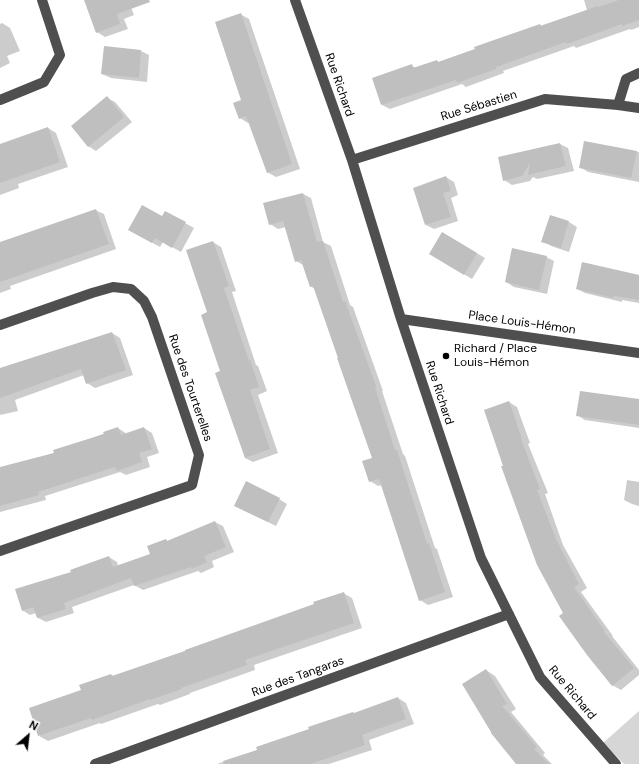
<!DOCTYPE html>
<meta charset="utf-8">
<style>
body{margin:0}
#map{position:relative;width:639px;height:764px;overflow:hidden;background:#fff;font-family:"DM Sans",sans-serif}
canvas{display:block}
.north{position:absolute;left:8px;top:716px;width:40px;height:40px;-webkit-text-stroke:3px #fff;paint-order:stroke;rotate:28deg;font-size:11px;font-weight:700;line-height:16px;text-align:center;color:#000}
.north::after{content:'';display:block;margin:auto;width:14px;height:18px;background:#000;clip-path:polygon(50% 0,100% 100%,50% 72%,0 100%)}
</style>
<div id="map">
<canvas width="639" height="764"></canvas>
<div class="north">N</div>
</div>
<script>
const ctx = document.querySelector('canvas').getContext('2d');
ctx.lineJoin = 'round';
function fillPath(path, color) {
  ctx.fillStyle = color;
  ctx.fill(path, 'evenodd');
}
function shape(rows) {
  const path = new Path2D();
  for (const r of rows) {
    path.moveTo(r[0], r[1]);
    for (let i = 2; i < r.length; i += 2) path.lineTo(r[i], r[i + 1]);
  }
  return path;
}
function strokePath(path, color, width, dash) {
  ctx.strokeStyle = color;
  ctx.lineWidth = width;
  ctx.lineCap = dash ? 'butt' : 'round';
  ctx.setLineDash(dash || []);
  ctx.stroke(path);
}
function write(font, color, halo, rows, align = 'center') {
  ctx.font = font + ' "DM Sans",sans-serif';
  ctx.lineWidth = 3;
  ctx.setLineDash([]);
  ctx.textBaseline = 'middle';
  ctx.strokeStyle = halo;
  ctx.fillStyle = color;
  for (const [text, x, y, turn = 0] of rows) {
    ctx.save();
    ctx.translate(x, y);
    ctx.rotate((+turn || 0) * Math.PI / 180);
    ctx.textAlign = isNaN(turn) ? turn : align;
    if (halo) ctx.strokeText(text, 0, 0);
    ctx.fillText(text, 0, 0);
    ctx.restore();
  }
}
fillPath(shape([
 [639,711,639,764,624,764,603,743]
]), '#d6d6d6');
fillPath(shape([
 [86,0,128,0,134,15,124,19,128,29,105,37,97,32],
 [584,0,639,0,639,27,631,30,630,29,576,48,574,46,503,71,504,73,466,87,462,84,390,109,382,105,411,65,416,68,437,61,439,62,476,49,475,48,587,10],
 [240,14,249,19,300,169,276,177,267,172,250,122,248,123,240,118,243,101],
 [2,23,10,28,20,51,7,56,10,63,0,68,0,24],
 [141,51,149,55,147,82,111,78,102,74],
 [107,98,115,102,132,122,96,151,88,146],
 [48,128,56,133,68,167,18,184,19,188,0,195,0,146],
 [585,142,639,152,639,182,588,172,580,167],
 [560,144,568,148,574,171,537,179,533,177,530,181,512,185,504,180,499,158],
 [446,177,454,182,458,195,451,198,458,221,434,229,426,225],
 [303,194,311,198,323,242,331,246,350,305,353,307,383,391,382,391,403,454,405,456,435,548,437,549,453,597,428,605,420,600,382,485,378,486,370,481,373,459,340,358,315,289,310,286,303,265,296,261,286,227,278,229,270,224,265,204],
 [95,210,104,214,116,249,10,286,11,289,0,293,0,252],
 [165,212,194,228,181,252,163,242,160,247,129,230,162,217],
 [569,222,577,227,569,252,551,246,543,241],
 [443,233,485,258,472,279,430,254],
 [213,242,221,247,236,291,232,292,256,365,258,366,267,391,258,395,278,453,253,462,245,458,221,372,209,313],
 [546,257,554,261,547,294,514,287,506,282],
 [639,276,639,303,622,300,622,302,585,293,577,289],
 [112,333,120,338,133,375,95,388,87,383,84,375,15,400,18,411,0,415,0,369],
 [639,399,639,428,585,420,577,415],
 [509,402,517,407,530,443,528,444,548,493,545,494,563,545,587,588,581,592,613,636,612,636,639,670,639,675,621,690,612,685,565,614,504,466,485,410],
 [118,428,127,434,144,428,152,433,159,453,147,457,150,467,126,475,120,472,45,496,46,500,0,512,0,468,55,453],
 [627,480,639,482,639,506,632,504,624,500],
 [279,499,287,504,276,526,243,510],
 [215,522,223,526,234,552,212,561,214,567,201,573,198,571,143,590,134,585,72,607,74,613,46,622,38,618,36,613,30,615,22,610,72,572,109,557,117,562,118,566,151,554,166,540,168,541],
 [343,593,352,598,362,628,254,665,255,670,190,693,190,694,160,705,158,704,101,724,100,723,48,741,39,736,82,691,111,675,114,676,315,605],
 [486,670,495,676,516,709,511,712,545,753,543,755,552,764,517,764],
 [398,698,406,703,414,724,369,740,372,750,329,764,217,764,258,750]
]), '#0003');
fillPath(shape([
 [84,0,149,0,150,2,117,14,120,24,96,33],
 [619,0,639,0,639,20,622,26,622,24,567,44,566,42,496,67,496,69,457,83,456,80,381,105,372,78,412,64,413,68,437,60,438,62,475,49,474,47,540,24,541,26,598,6,598,7],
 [241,13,292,164,267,173,246,116,239,119,233,103,241,100,215,22],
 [104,46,141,50,139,78,101,74],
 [107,96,124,117,88,147,71,126],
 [48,127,60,162,0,183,0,144],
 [584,141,637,151,631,178,579,168],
 [560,143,566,166,528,175,530,163,522,176,503,181,498,157],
 [446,176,451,191,443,193,451,217,425,225,413,188],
 [303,193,317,242,323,241,343,302,345,301,376,386,375,387,395,450,397,450,427,544,429,543,445,592,419,601,379,479,369,482,362,461,372,458,337,358,338,358,313,286,310,287,301,260,295,262,283,221,269,225,263,203],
 [142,205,162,216,165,211,186,222,172,248,155,238,152,243,128,230],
 [96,209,109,244,0,282,0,242],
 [550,215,569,221,561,248,541,242],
 [442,232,477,253,464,275,429,254],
 [213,241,229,286,224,288,249,361,250,360,259,387,250,390,270,449,245,458,215,373,220,371,201,315,207,312,186,250],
 [512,248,547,256,539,290,505,282],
 [582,262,639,275,639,300,614,296,613,298,576,289],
 [112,332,126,370,86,384,81,369,0,398,0,368],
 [580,391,639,399,639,425,576,416],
 [509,401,522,439,521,439,540,489,537,490,556,539,579,584,574,587,605,631,604,632,634,668,612,686,587,655,559,616,563,613,537,565,501,466,503,466,484,410],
 [118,427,121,435,144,427,152,449,139,453,142,462,117,471,115,467,38,492,39,495,0,506,0,467,54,453,53,450,104,434,103,432],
 [246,481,280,498,268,522,234,506],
 [215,521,226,547,204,556,207,562,192,569,191,567,134,586,131,578,64,603,66,609,37,618,33,607,22,611,15,589,71,572,70,570,109,556,113,567,150,554,147,546,166,539,167,541],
 [344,592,354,623,245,660,247,665,181,688,182,689,150,700,150,699,92,720,91,718,38,736,29,708,81,690,79,685,111,674,112,676,185,651,185,650,314,604,313,602],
 [486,669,507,704,502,706,537,747,534,749,549,764,516,764,491,733,491,732,462,684],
 [398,697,406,719,362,735,365,745,311,764,224,764,223,761,257,750,256,747,309,729,308,727,353,712,354,713]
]), '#bfbfbf');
strokePath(shape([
 [295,0,352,160,401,319,481,558,540,677,616,764],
 [0,100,44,82,60,55,42,0],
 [618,105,626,79,639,73],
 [352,160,545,99,618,105,639,108],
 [401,319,639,353],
 [0,325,92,293,113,287,131,289,144,301,152,317,199,455,192,485,0,551],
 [95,764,509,614]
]), '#4f4f4f', 10);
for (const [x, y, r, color] of [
 [446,356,4,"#000"]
]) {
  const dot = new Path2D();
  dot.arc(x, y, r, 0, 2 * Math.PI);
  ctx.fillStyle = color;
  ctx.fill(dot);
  strokePath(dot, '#fff', 1.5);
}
write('12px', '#000', '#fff', [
 ["Rue Richard",339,85,71],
 ["Rue Sébastien",479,106,-17],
 ["Place Louis-Hémon",522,323,8],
 ["Rue des Tourterelles",190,388,71],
 ["Rue Richard",439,393,72],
 ["Rue des Tangaras",298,677,-20],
 ["Rue Richard",572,693,50]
]);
write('12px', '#000', '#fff', [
 ["Richard / Place",454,349],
 ["Louis-Hémon",454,363]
], 'left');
</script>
